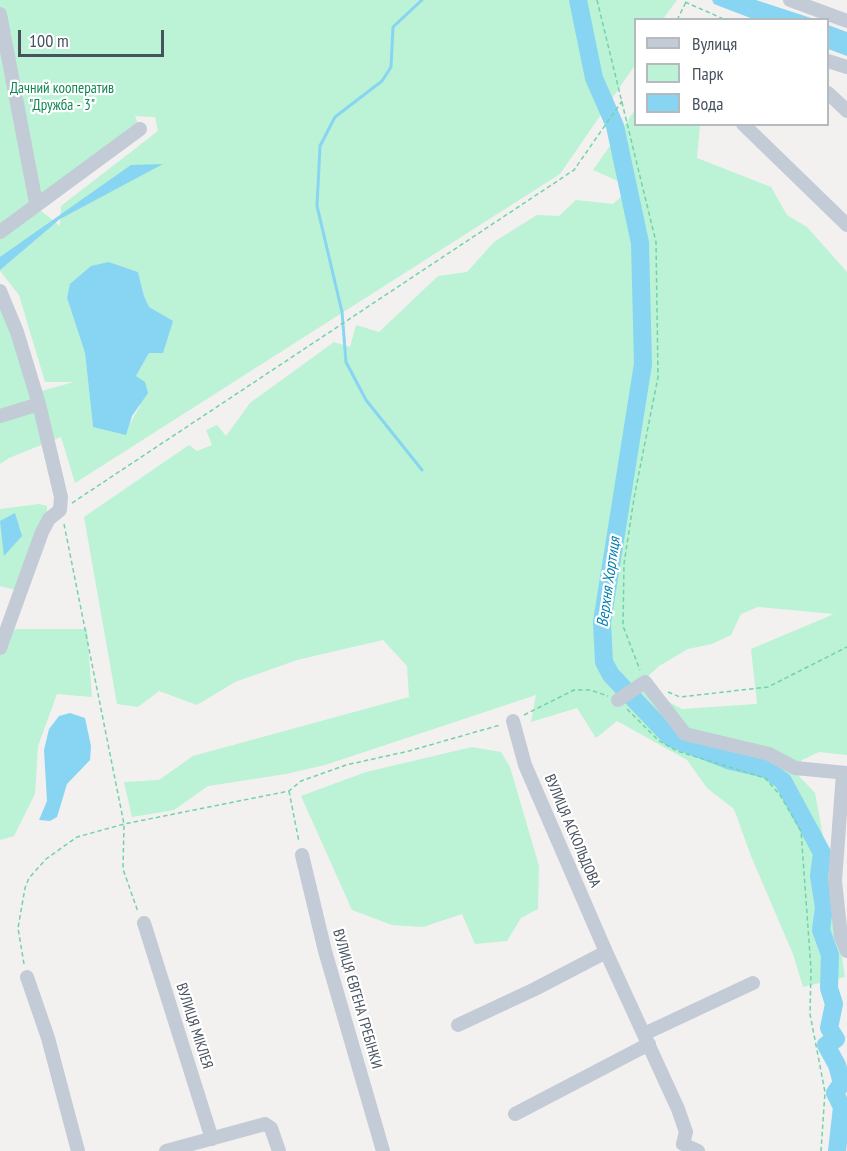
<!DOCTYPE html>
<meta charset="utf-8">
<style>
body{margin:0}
#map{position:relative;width:847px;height:1151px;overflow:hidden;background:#f3f0f0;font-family:"PT Sans Narrow",sans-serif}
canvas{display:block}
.legend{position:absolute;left:634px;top:18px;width:195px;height:108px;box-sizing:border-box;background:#fff;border:2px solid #b5babf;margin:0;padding:8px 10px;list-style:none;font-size:18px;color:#47525f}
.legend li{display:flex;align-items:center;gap:12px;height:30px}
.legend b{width:30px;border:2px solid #b5babf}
.scale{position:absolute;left:18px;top:30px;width:146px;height:27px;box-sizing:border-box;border:3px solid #47525f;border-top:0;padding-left:8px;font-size:18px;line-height:21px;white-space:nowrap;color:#47525f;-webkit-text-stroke:4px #fff;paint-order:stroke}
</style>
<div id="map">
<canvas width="847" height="1151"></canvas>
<ul class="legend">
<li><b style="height:8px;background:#c3cbd6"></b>Вулиця</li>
<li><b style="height:16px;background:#bcf2d5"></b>Парк</li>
<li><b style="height:16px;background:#87d5f2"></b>Вода</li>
</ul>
<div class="scale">100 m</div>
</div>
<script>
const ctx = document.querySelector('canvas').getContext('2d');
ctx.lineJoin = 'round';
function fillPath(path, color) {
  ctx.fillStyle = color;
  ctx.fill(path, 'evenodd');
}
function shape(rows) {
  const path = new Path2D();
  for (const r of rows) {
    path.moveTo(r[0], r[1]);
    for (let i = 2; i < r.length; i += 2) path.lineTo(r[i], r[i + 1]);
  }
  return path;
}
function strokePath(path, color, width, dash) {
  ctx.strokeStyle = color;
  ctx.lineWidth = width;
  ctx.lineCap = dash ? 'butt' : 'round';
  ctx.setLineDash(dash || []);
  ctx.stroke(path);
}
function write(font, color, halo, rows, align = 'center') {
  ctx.font = font + ' "PT Sans Narrow",sans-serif';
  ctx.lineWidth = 4.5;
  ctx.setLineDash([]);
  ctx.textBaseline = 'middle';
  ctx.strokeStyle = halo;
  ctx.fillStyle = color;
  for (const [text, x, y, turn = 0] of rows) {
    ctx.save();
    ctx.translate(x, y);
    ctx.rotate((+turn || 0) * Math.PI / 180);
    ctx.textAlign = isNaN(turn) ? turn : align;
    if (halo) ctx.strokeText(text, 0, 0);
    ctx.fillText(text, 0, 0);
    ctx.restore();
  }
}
fillPath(shape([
 [0,0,677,0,663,19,636,20,635,65,560,174,75,483,61,437,9,458,0,464,0,300,30,394,74,382,45,382,19,295,0,271],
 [135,116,155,117,158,131,61,206,60,226,35,206,140,129],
 [109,262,138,272,144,296,149,308,149,353,136,376,140,406,128,427,93,427,85,353,67,298],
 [635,110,636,124,700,125,697,158,771,187,787,215,807,227,847,272,847,755,819,752,802,760,798,775,815,793,830,874,845,977,803,987,793,954,751,856,734,809,707,788,687,760,617,721,596,738,577,708,531,722,536,695,325,765,286,774,208,786,174,810,132,817,124,782,159,780,193,756,409,697,407,666,383,640,297,660,235,682,197,705,159,691,138,707,117,704,84,517,189,445,197,451,212,445,206,430,217,425,226,436,250,403,334,342,350,347,356,325,379,332,438,276,467,272,494,242,537,215,559,216,576,200,613,204,622,196,618,181,593,170],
 [758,607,834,614,751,649,757,704,682,709,658,696,643,681,659,666,688,649,712,644,731,635,741,614],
 [39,504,47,506,47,511,16,590,0,586,0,509],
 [16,629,87,629,92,697,57,694,38,746,35,794,14,836,0,840,0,640],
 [472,747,501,752,510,767,539,866,538,909,521,918,507,941,475,944,462,914,423,927,392,925,352,910,301,796,366,772]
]), '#bcf2d5');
fillPath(shape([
 [712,0,756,0,814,19,753,19,714,4],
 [828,25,847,32,847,56,828,49],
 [163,164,60,219,0,270,0,257,131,165],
 [109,262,138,272,144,296,149,307,173,321,163,353,149,353,136,376,145,382,148,393,132,416,126,435,93,427,85,353,67,298,70,284,91,266],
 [15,513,22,536,4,556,0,521],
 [70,713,85,718,91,746,90,760,67,784,57,817,50,821,39,820,47,801,44,750,49,729,59,716]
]), '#87d5f2');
strokePath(shape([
 [422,0,393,27,391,67,382,81,335,117,320,146,317,206,342,312,346,362,366,400,422,470]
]), '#87d5f2', 3);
strokePath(shape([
 [578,0,594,78,615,126,640,243,643,364,602,622,604,662,611,675,671,738,731,761,766,769,783,781,822,853,819,876,824,907,821,930,830,955,829,988,834,1004,829,1028,836,1039,826,1045,837,1065,842,1083,835,1093,842,1107,837,1151]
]), '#87d5f2', 18);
strokePath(shape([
 [597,0,656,242,658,377,634,498,624,564,623,626,640,670],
 [685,2,726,20],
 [677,20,687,0],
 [72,503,574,170,622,101],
 [64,524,124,824,123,869,138,912],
 [668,692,680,697,768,687,847,647],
 [627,709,658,740,677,751,765,778,780,795,801,831,811,969,810,1014,825,1092,821,1151],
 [524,715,574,690,590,690,608,696],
 [289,791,299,842],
 [24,964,18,928,25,888,29,878,46,859,77,837,124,824,289,791,301,781,346,765,409,751,500,725]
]), '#72d3a9', 1.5, [4.5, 3]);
strokePath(shape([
 [790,0,847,21],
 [0,14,36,203],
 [828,61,847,67],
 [828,93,847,111],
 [743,124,847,225],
 [0,232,140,129],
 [0,291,17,332,39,404,61,497,60,510,49,519,42,532,0,648],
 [0,416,39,404],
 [618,700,645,682,685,734,769,754,795,768,847,773],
 [513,721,525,765,606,952,678,1109,686,1132,683,1144,698,1151],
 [843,773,835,881,841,937,847,951],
 [302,855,325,951,383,1151],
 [144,923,212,1139],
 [27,977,48,1038,78,1151],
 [458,1025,535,989,606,952],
 [644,1034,753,983],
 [515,1114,649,1044],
 [166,1151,265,1124,271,1128,279,1151]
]), '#c3cbd6', 14);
write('15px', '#118753', '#fff', [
 ["Дачний кооператив",62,89],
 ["\"Дружба - 3\"",62,106]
]);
write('15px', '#47525f', '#fff', [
 ["ВУЛИЦЯ АСКОЛЬДОВА",572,831,67],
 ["ВУЛИЦЯ ЄВГЕНА ГРЕБІНКИ",357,999,74],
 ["ВУЛИЦЯ МІКЛЕЯ",194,1026,72]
]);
write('italic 16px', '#047fae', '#fff', [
 ["Верхня Хортиця",609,582,-82]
]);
</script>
